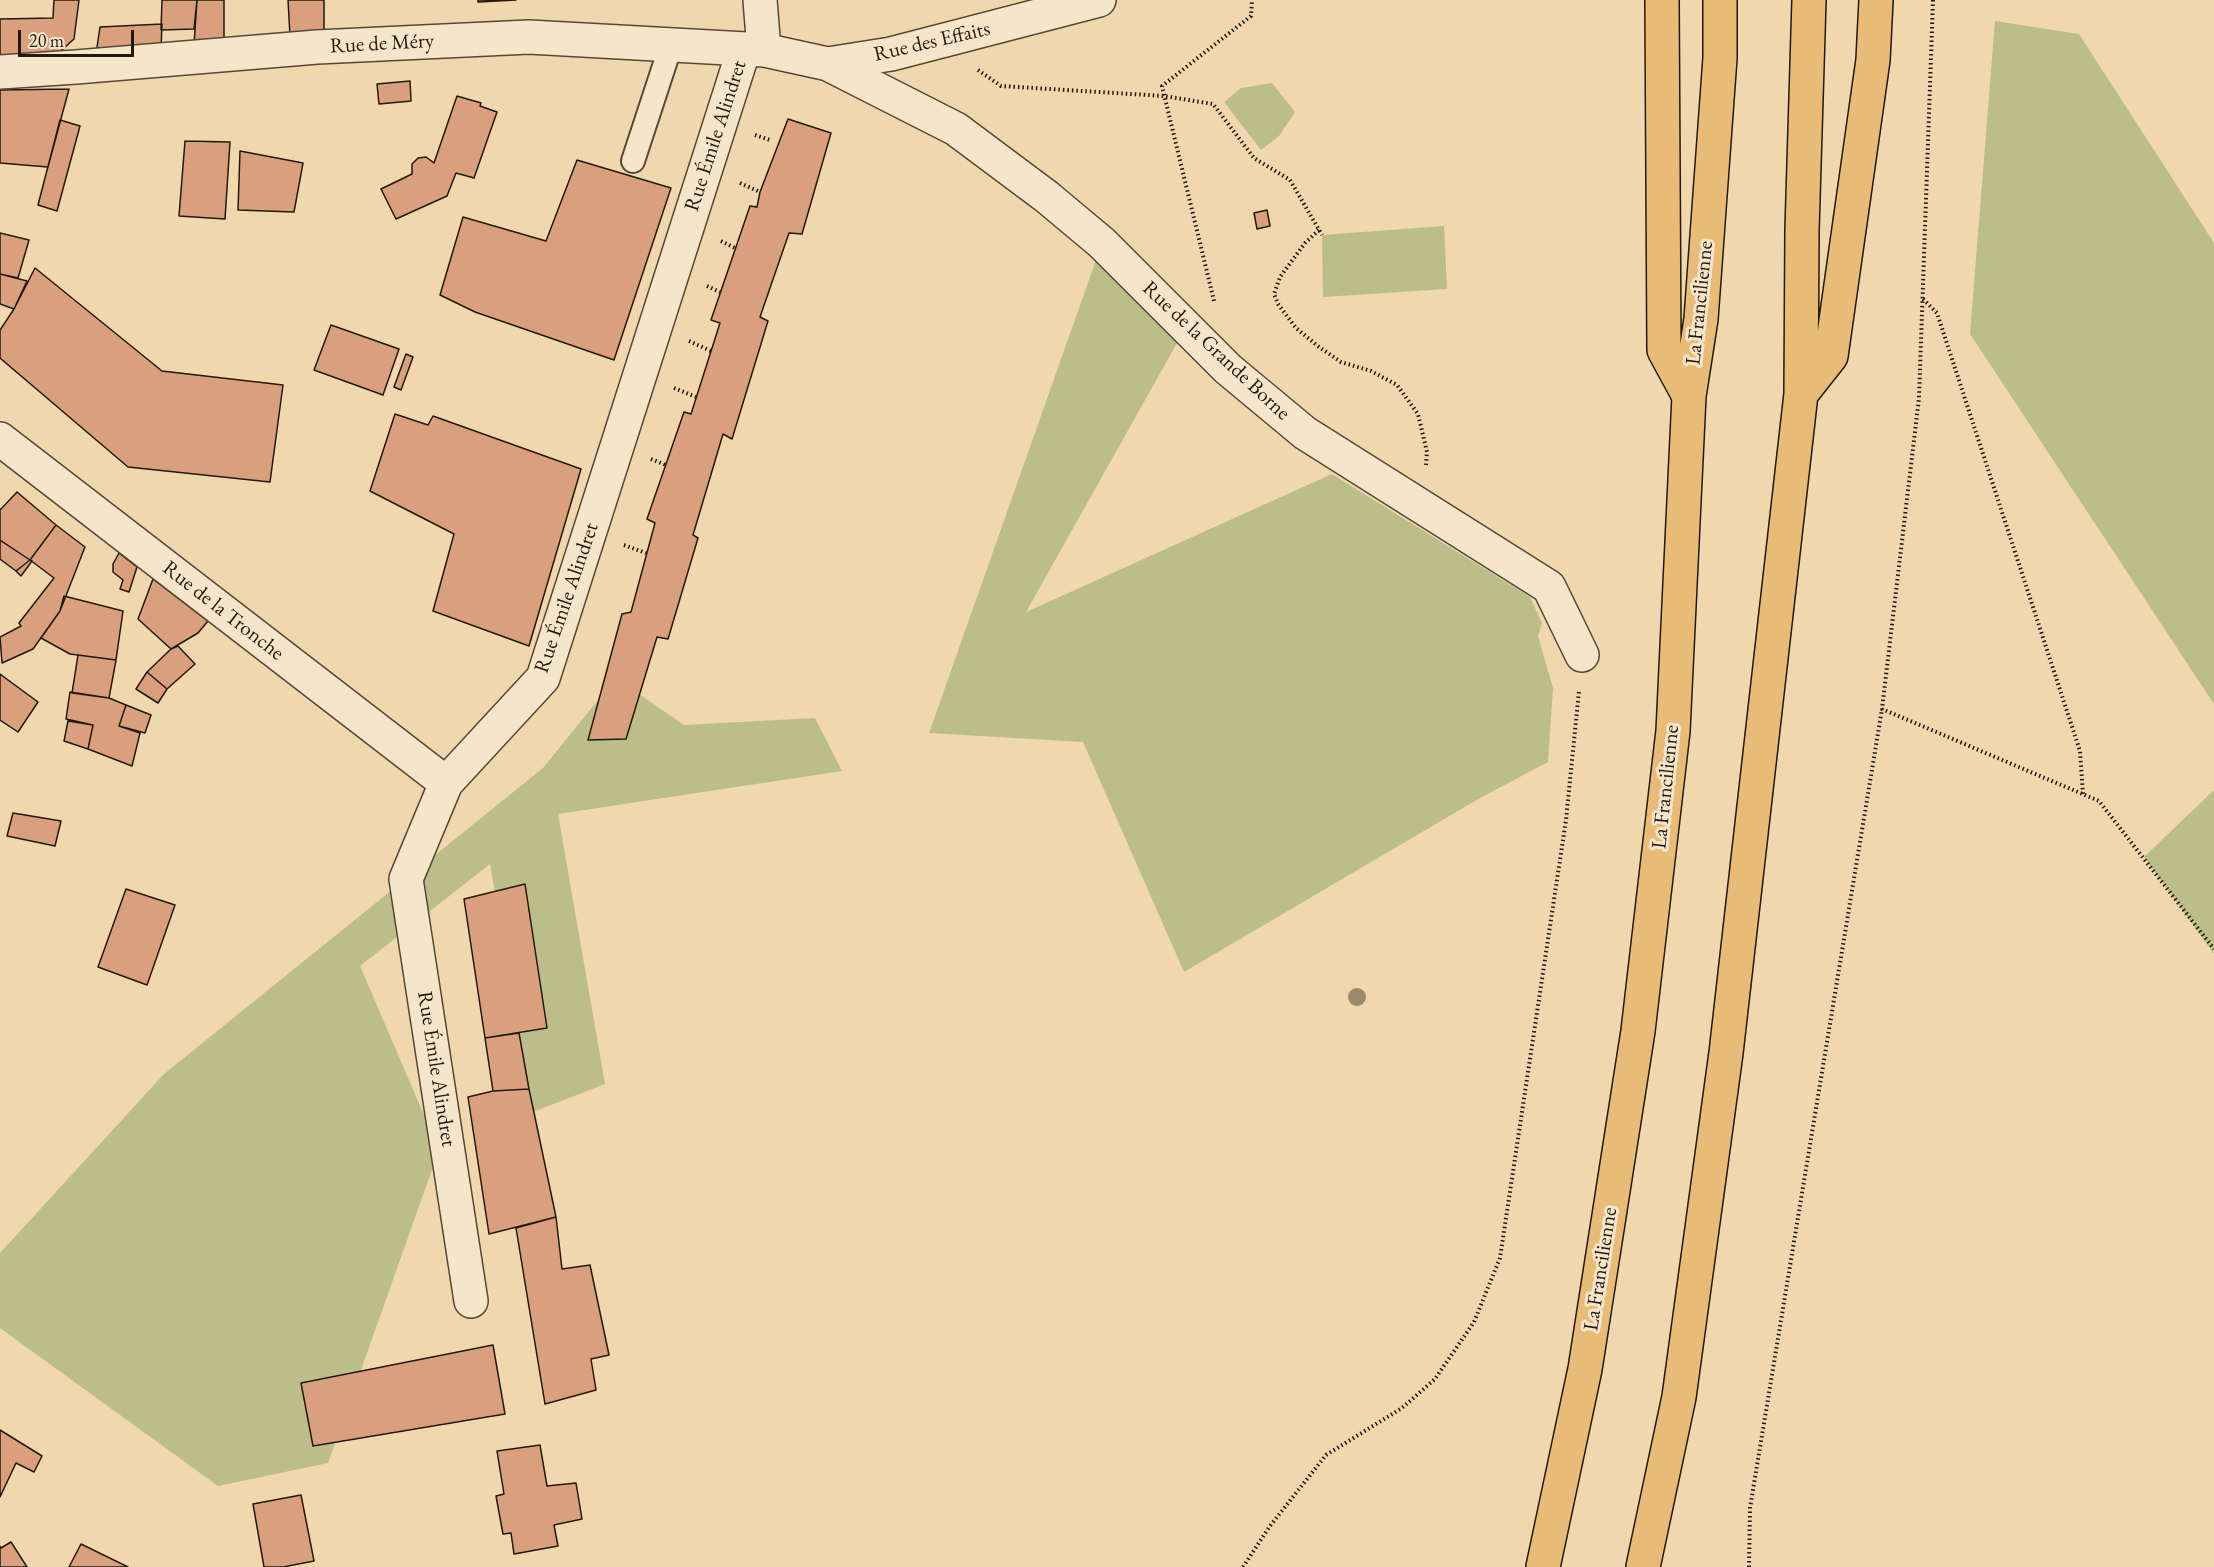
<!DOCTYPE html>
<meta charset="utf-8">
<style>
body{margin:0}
#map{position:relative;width:2214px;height:1567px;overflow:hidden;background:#f0d7ae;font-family:"EB Garamond",serif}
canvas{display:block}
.scale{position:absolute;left:18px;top:30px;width:116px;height:27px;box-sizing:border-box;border:3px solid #22190e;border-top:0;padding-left:8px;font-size:18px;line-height:21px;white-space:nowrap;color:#22190e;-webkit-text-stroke:4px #f5e5ca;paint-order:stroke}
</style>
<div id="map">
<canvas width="2214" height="1567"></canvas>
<div class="scale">20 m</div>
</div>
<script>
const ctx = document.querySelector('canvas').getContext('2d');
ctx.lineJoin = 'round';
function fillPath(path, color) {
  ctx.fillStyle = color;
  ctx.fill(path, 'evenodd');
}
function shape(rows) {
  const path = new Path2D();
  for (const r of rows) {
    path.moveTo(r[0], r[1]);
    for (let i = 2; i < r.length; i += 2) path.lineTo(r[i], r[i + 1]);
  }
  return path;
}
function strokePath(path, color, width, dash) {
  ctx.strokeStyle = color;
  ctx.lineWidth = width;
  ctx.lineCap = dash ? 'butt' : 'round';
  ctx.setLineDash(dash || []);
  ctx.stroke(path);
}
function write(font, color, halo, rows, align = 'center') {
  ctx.font = font + ' "EB Garamond",serif';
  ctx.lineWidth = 6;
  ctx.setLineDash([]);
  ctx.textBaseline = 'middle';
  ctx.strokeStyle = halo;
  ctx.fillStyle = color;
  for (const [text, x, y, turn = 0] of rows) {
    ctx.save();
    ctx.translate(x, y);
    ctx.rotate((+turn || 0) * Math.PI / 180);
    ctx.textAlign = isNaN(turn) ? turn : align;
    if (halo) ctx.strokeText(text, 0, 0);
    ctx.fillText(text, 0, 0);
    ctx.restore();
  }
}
fillPath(shape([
 [1995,21,2079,34,2214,243,2214,704,1970,334],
 [1272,83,1295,112,1279,136,1261,150,1224,102,1241,88],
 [1444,226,1447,289,1323,297,1322,235],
 [1102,243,1186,327,1026,612,1332,474,1530,597,1542,623,1538,636,1553,688,1548,762,1480,798,1184,972,1083,742,929,733],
 [616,678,684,725,815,718,842,771,558,814,605,1084,533,1112,490,864,360,966,439,1150,328,1463,218,1486,0,1328,0,1253,164,1074,543,768],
 [2214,790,2214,954,2144,857]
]), '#bbbe89');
const building = shape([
 [54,0,79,0,74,39,54,57,0,59,0,19,53,18,54,0],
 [162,0,197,0,194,29,161,30,162,0],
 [197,0,224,0,224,43,194,45,197,0],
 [288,0,324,0,324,33,290,36,288,0],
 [478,0,516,0,478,2,478,0],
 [162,24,161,49,96,54,100,27,162,24],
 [410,81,411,101,379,104,377,84,410,81],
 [69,89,48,167,0,163,0,90,69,89],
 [457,96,481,103,480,106,497,112,474,178,456,173,447,196,396,219,381,189,412,174,412,164,418,158,426,157,434,163,457,96],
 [788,119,831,133,802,234,789,233,760,317,768,321,732,439,723,434,693,535,698,538,668,639,657,637,626,739,588,740,622,614,631,612,655,523,647,519,684,412,691,414,720,323,711,320,750,206,757,207,760,192,788,119],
 [60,120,80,126,57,211,38,205,60,120],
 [185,141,230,142,225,219,179,216,185,141],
 [240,151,303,163,294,212,238,210,240,151],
 [577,160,671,188,614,360,475,312,440,295,463,217,546,241,577,160],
 [1267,210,1270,226,1257,229,1254,213,1267,210],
 [0,233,29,240,18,278,0,274,0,233],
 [35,268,162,371,283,385,270,482,128,467,0,358,0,330,14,309,35,268],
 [0,274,27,281,14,309,0,304,0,274],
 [331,325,399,349,383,395,314,370,331,325],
 [406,354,413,357,401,390,394,387,406,354],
 [395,414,428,425,433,416,581,469,529,646,433,611,454,534,370,491,395,414],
 [17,492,56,525,30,560,0,540,0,510,17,492],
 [56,525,85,547,60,611,33,649,2,663,0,637,21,626,19,623,54,578,30,560,56,525],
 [0,540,30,560,16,571,0,559,0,540],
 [119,553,137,567,129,592,120,589,123,580,113,572,113,564,119,553],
 [30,560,32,561,21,576,16,571,30,560],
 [153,579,208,621,198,633,171,649,138,619,153,579],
 [64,596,123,611,116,660,70,654,41,638,60,611,64,596],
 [178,646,195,664,167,689,147,672,171,649,178,646],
 [78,655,116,660,109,698,72,693,78,655],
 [147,672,167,689,158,703,136,689,147,672],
 [0,674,38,702,18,732,0,720,0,674],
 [70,692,109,698,126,705,119,726,140,733,132,766,88,749,93,725,66,719,70,692],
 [126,705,151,715,145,733,119,726,126,705],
 [68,721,93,725,88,749,64,741,68,721],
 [13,813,61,821,55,846,7,836,13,813],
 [525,884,547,1028,485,1038,464,899,525,884],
 [126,889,175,905,147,985,98,967,126,889],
 [519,1033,529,1089,493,1091,485,1038,519,1033],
 [529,1089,556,1217,489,1234,468,1097,493,1091,529,1089],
 [556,1217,562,1269,590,1265,609,1355,591,1359,596,1390,545,1404,516,1228,556,1217],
 [493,1345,505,1414,313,1446,301,1383,493,1345],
 [0,1430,42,1456,34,1472,16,1463,0,1497,0,1430],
 [540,1445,547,1486,576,1483,582,1519,554,1525,558,1546,514,1554,511,1533,503,1534,496,1496,504,1494,497,1451,540,1445],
 [301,1495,314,1561,283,1567,264,1567,253,1504,301,1495],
 [11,1542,27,1567,0,1567,0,1546,1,1548,11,1542],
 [81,1544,128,1567,69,1567,81,1544]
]);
fillPath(building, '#daa07d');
strokePath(building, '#22190e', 1.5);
const service = shape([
 [633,161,671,45]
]);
const minor = shape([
 [760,0,764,50],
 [828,64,956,129,1047,197,1102,243,1228,369,1305,433,1549,587,1582,655],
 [0,72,76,67,317,47,529,37,764,50,828,64,891,54,1099,0],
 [0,439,446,783],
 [471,1301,406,879,446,783,543,678,744,49]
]);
const trunk = shape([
 [1662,0,1664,350,1689,396],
 [1801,394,1831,356,1873,60,1876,0],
 [1543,1567,1585,1369,1638,1031,1673,731,1689,396,1701,319,1720,58,1720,0],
 [1643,1567,1679,1397,1726,1053,1801,394,1802,230,1809,0]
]);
strokePath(service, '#564836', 26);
strokePath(minor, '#564836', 36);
strokePath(trunk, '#22190e', 36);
strokePath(shape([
 [1933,0,1919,398,1882,709,2099,801,2214,949],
 [978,70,1001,86,1164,96,1213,104,1254,158,1290,180,1322,235],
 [755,135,770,140],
 [740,183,760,192],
 [1319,230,1305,243,1280,277,1274,294,1278,304,1296,328,1319,347,1341,362,1371,371,1397,385,1418,414,1427,452,1426,465],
 [721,241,735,248],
 [707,286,720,292],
 [1923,299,1937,313,2080,751,2083,794],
 [1214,301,1162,86,1251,16,1252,0],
 [689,341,711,351],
 [674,388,696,397],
 [651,459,666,465],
 [624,545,646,553],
 [1243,1567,1270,1526,1326,1455,1402,1408,1435,1379,1474,1322,1500,1258,1566,820,1579,691],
 [1749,1567,1750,1508,1882,709]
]), '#22190e', 4, [1.5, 3]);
strokePath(service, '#f5e5ca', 22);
strokePath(minor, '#f5e5ca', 33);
strokePath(trunk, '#e8bc77', 33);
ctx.fillStyle = '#988a6a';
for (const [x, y] of [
 [1357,997]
]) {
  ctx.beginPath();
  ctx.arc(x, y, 9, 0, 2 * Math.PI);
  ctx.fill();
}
write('21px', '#22190e', '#f5e5ca', [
 ["Rue des Effaits",932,42,-13],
 ["Rue de Méry",382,44,-3],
 ["Rue Émile Alindret",716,136,-72],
 ["La Francilienne",1700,303,-84],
 ["Rue de la Grande Borne",1216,351,43],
 ["Rue Émile Alindret",567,598,-71],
 ["Rue de la Tronche",223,611,38],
 ["La Francilienne",1666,787,-84],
 ["Rue Émile Alindret",436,1069,81],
 ["La Francilienne",1601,1269,-81]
]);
</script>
